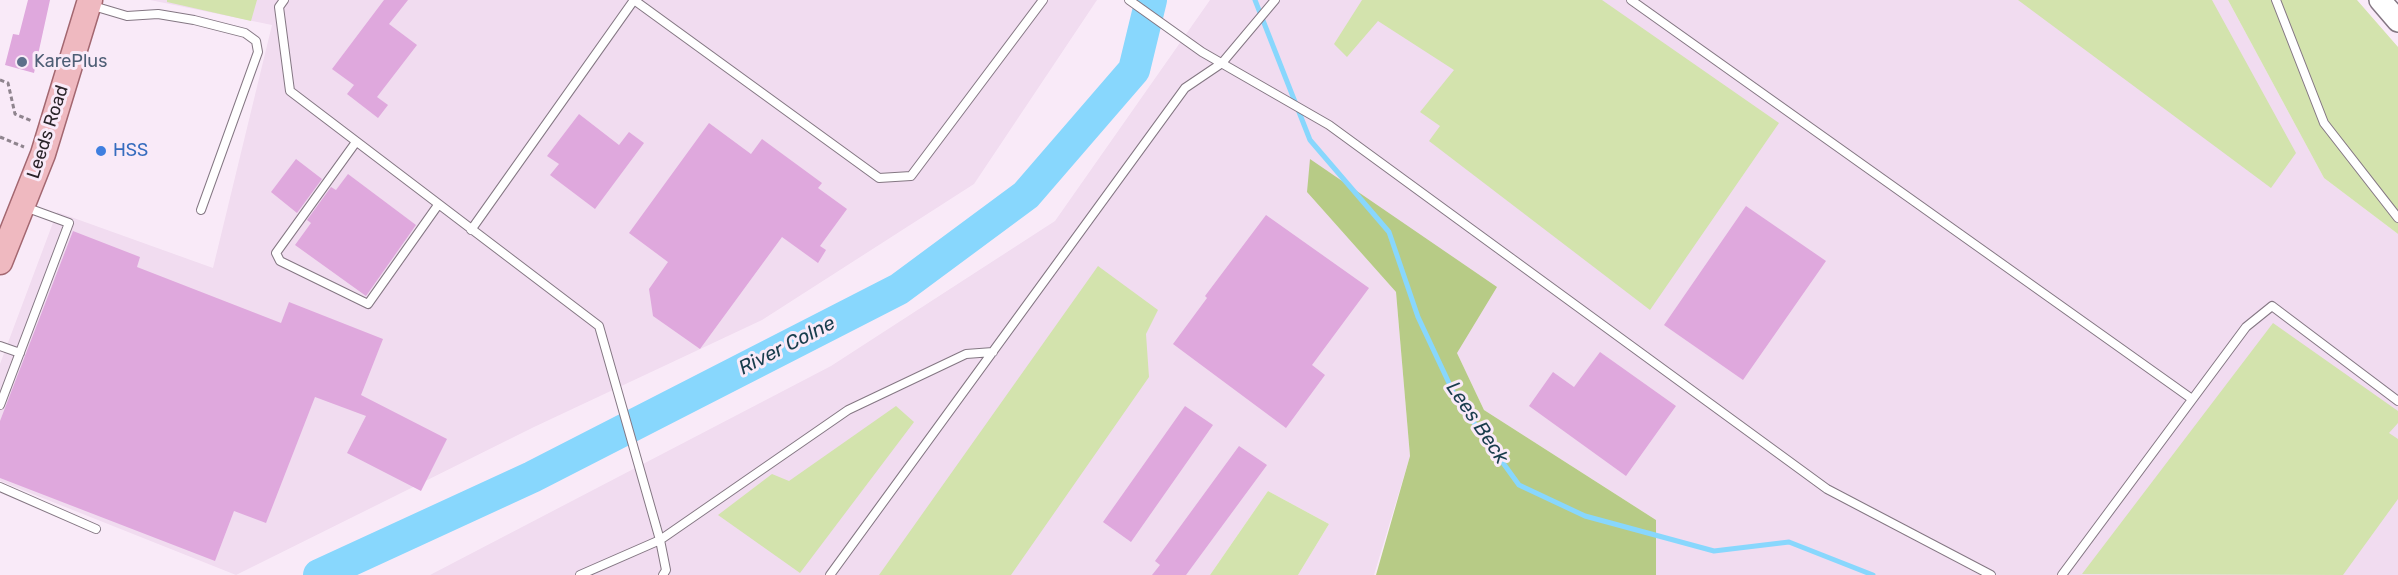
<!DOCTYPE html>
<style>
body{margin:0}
canvas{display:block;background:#f9eaf8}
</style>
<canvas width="2398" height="575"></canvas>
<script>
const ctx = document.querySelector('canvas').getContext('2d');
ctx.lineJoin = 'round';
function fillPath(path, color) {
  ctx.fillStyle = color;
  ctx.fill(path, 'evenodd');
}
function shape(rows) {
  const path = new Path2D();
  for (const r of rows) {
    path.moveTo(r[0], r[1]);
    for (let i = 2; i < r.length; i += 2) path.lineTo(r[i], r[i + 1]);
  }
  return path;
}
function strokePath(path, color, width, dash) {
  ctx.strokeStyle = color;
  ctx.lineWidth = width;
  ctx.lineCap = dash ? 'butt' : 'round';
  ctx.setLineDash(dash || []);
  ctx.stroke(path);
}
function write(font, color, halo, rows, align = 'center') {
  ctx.font = font + ' Rubik,sans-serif';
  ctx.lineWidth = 6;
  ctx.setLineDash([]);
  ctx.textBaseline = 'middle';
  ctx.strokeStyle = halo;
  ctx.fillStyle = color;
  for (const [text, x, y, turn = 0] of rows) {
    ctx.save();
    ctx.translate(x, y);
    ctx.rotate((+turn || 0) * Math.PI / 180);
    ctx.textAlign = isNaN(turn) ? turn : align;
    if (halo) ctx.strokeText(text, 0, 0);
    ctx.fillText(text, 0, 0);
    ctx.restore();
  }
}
fillPath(shape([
 [150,0,1097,0,974,184,762,320,534,427,236,575,0,481,0,364,57,212,213,268,272,25],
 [1210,0,2228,0,2324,178,2398,234,2398,575,1656,575,1656,520,1484,410,1457,353,1307,192,1396,292,1410,456,1374,575,1298,575,1329,524,1268,491,1210,575,430,575,831,366,1055,221]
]), '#f1dcf0');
fillPath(shape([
 [167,0,257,0,251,21,167,2],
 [1362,0,1602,0,1779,123,1650,310,1429,141,1440,126,1420,112,1454,70,1378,21,1347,57,1334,44],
 [2018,0,2212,0,2296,153,2271,188],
 [2228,0,2357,0,2398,47,2398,234,2324,178],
 [1098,266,1158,310,1146,334,1149,377,1011,575,879,575],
 [2273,323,2398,411,2398,423,2389,433,2398,439,2398,499,2343,575,2082,574],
 [896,406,914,422,800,573,718,515,772,474,789,481],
 [1268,491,1329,524,1298,575,1210,575]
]), '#d3e3ad');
fillPath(shape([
 [1310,159,1497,287,1457,353,1484,410,1656,520,1656,575,1376,575,1410,456,1396,292,1307,192]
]), '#b7cb86');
strokePath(shape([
 [1255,0,1310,140,1389,232,1418,317,1456,398,1519,485,1585,516,1714,551,1789,542,1873,575]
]), '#88d7fd', 5);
strokePath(shape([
 [319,575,532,477,899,289,1026,195,1134,70,1151,0]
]), '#88d7fd', 32);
fillPath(shape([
 [28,0,50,0,34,73,5,65,13,34,19,35],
 [384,0,408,0,389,24,417,45,377,97,388,105,378,118,347,94,354,85,332,69],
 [579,114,619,145,629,132,644,143,595,209,550,175,559,164,547,156],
 [709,123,751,154,762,139,822,183,818,188,847,209,820,246,826,250,818,263,782,237,700,349,653,316,649,289,668,262,629,233],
 [296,159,322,179,297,213,271,192],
 [348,174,416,225,366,296,295,245,311,223,307,220,331,187,336,190],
 [1746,206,1826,261,1743,380,1664,325],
 [1266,215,1369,288,1312,365,1325,375,1286,428,1173,344,1207,298,1205,296],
 [73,231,140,257,137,267,281,323,289,302,383,339,361,395,447,439,421,491,347,453,366,416,315,397,266,523,234,511,215,561,0,478,0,421],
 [1600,352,1676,406,1626,476,1529,406,1553,372,1574,387],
 [1185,406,1213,425,1131,542,1103,522],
 [1239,446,1267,465,1186,575,1152,575,1160,565,1155,561]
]), '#dfa8dd');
const lane = shape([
 [284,0,279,7,290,91,599,326,660,540,580,575],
 [634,0,879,178,911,176,1043,0],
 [1129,0,1202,52,1329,125,1827,489,1991,575],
 [1631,0,2192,399],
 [2276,0,2324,123,2398,218],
 [90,5,127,16,158,14,194,20,245,33,256,41,258,52,201,210],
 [356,142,276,253,280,261,368,304,438,205],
 [471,230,634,0],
 [0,346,20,353],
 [0,405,69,223,25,207],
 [0,487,96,529],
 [663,575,666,570,660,540,848,410,966,354,993,352],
 [830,575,1185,88,1222,63,1275,0],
 [2062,575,2246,327,2272,306,2398,401]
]);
const secondary = shape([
 [2380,0,2398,21]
]);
const primary = shape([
 [0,262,43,154,90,0]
]);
strokePath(lane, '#847783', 10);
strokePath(secondary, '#847783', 24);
strokePath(primary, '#a36770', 27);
strokePath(shape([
 [0,80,8,83,15,114,32,121],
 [0,137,24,147]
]), '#8f848e', 3, [4.5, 3]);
strokePath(lane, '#fff', 8);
strokePath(secondary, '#fff', 21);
strokePath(primary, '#efb9c0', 24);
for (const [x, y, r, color] of [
 [22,62,6,"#5c6f8a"],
 [101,151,6,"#3f7fe0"]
]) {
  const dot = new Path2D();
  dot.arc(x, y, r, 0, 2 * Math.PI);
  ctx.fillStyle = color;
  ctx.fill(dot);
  strokePath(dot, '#f9eaf8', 2);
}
write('18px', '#4e5e75', '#f9eaf8', [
 ["KarePlus",34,62]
], 'left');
write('18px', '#2b252a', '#f9eaf8', [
 ["Leeds Road",48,132,-72]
]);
write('18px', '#366cbe', '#f9eaf8', [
 ["HSS",113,151]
], 'left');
write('italic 20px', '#193d4d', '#f9eaf8', [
 ["River Colne",787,346,-27],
 ["Lees Beck",1477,423,56]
]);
</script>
